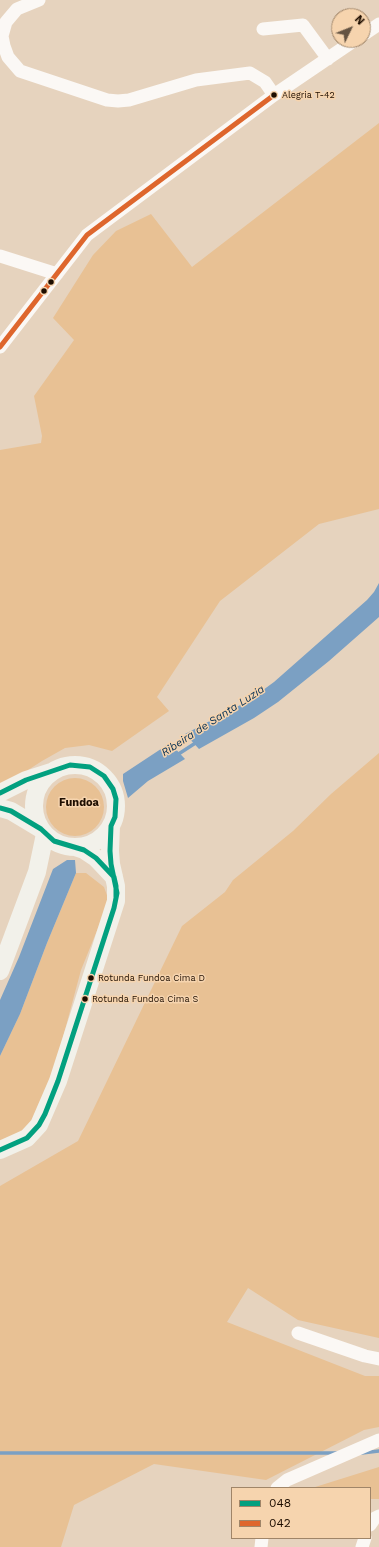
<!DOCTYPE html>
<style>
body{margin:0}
#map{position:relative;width:379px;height:1547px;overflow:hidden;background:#e6d3be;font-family:"Work Sans",sans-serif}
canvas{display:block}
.legend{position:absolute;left:231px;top:1487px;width:140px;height:52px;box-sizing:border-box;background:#f6d4ae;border:1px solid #a08568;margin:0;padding:5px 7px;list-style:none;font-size:12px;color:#1e0e00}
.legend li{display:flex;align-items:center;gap:8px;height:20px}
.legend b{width:20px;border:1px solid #a08568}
.north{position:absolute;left:331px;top:8px;width:40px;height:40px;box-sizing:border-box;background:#f6d4ae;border:1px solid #a08568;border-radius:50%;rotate:47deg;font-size:11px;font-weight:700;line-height:16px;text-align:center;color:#1e0e00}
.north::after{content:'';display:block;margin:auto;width:14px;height:18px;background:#645342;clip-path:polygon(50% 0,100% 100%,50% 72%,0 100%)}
</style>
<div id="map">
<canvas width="379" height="1547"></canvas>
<ul class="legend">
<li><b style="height:5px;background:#02a07f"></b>048</li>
<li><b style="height:5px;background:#de662d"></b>042</li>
</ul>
<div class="north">N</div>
</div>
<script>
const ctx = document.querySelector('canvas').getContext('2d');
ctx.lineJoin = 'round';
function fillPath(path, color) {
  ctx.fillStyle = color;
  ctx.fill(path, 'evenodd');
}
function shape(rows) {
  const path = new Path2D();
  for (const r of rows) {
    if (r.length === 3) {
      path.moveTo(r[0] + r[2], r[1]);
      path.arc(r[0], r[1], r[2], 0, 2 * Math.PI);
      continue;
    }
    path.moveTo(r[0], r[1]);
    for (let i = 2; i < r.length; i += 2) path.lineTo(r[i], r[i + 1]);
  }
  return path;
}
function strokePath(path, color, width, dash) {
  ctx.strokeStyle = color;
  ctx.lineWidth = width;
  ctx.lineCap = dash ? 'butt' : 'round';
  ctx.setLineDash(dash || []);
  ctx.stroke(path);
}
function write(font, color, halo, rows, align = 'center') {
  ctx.font = font + ' "Work Sans",sans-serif';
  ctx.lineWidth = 3;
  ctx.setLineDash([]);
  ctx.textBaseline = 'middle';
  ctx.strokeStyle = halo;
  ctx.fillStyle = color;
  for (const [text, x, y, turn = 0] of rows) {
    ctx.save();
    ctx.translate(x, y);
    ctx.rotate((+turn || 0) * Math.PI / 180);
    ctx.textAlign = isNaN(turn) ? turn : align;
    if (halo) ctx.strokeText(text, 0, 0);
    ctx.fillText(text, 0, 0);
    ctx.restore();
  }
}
fillPath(shape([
 [379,123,379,509,319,524,220,601,157,697,169,711,112,751,89,745,65,748,42,761,11,781,0,786,0,450,41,443,42,436,34,396,74,340,53,318,93,255,116,231,151,214,192,267],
 [379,753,379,1338,298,1320,248,1288,227,1322,365,1376,379,1376,379,1427,364,1430,266,1480,154,1464,74,1505,61,1547,0,1547,0,1186,78,1141,182,926,225,892,233,880,293,831,331,794],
 [75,807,29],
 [76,873,86,873,104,887,109,901,81,970,58,1056,31,1129,0,1141,0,1056,20,1014,47,943],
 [379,1467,379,1499,370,1499,370,1488,312,1488]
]), '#e8c194');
fillPath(shape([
 [379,583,379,617,329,661,278,702,254,718,199,749,187,736,185,734,248,701,274,682,367,600,374,592],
 [170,743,185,759,148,781,128,798,123,781,123,774],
 [67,860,75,860,76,873,47,943,20,1014,0,1056,0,1000,19,957,53,869]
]), '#7ba0c3');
strokePath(shape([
 [177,755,197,742],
 [0,1453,338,1453],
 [362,1453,379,1451]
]), '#7ba0c3', 3.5);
strokePath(shape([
 [39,0,17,9,6,22,2,36,4,46,8,57,20,71,107,100,118,101,129,100,196,80,250,73,265,82,274,95],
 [263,29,303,25,328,59],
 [363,35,379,24],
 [0,256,57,274],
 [0,347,87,235,274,95,355,40],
 [298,1333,365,1356,379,1359],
 [277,1488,287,1480,379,1440],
 [370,1525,375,1518,379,1516],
 [261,1547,262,1538],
 [362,1547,365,1538]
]), '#fbf8f5', 13);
strokePath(shape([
 [75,806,41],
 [0,793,26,780,51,772],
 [0,808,11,811,41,829],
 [75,847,84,850,96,858,114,877],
 [0,971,37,872,45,834],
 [0,1150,27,1138,39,1125,58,1081,116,901,116,886,111,864,110,851,111,826]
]), '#f2f1ea', 18);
strokePath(shape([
 [0,793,26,780,70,765,90,767,104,776,113,789,116,799,115,817,111,826,110,851,111,864,117,893,114,908,58,1081,45,1114,39,1125,27,1138,0,1150],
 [0,808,11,811,41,829,54,841,84,850,96,858,114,877,116,886,116,897]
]), '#02a07f', 5);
strokePath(shape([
 [0,347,87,235,274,95]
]), '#de662d', 5);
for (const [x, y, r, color] of [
 [274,95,3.5,"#1e0e00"],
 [51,282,3.5,"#1e0e00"],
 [44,291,3.5,"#1e0e00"],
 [91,978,3.5,"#1e0e00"],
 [85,999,3.5,"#1e0e00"]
]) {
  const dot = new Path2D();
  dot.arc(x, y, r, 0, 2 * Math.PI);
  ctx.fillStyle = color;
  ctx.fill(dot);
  strokePath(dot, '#f6d4ae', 1.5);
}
write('9px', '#1e0e00', '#f6d4ae', [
 ["Alegria T-42",282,95],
 ["Rotunda Fundoa Cima D",98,978],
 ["Rotunda Fundoa Cima S",92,999]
], 'left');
write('italic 11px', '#002d53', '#f6d4ae', [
 ["Ribeira de Santa Luzia",213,721,-33]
]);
write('bold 11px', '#1e0e00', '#f6d4ae', [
 ["Fundoa",79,803]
]);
</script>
